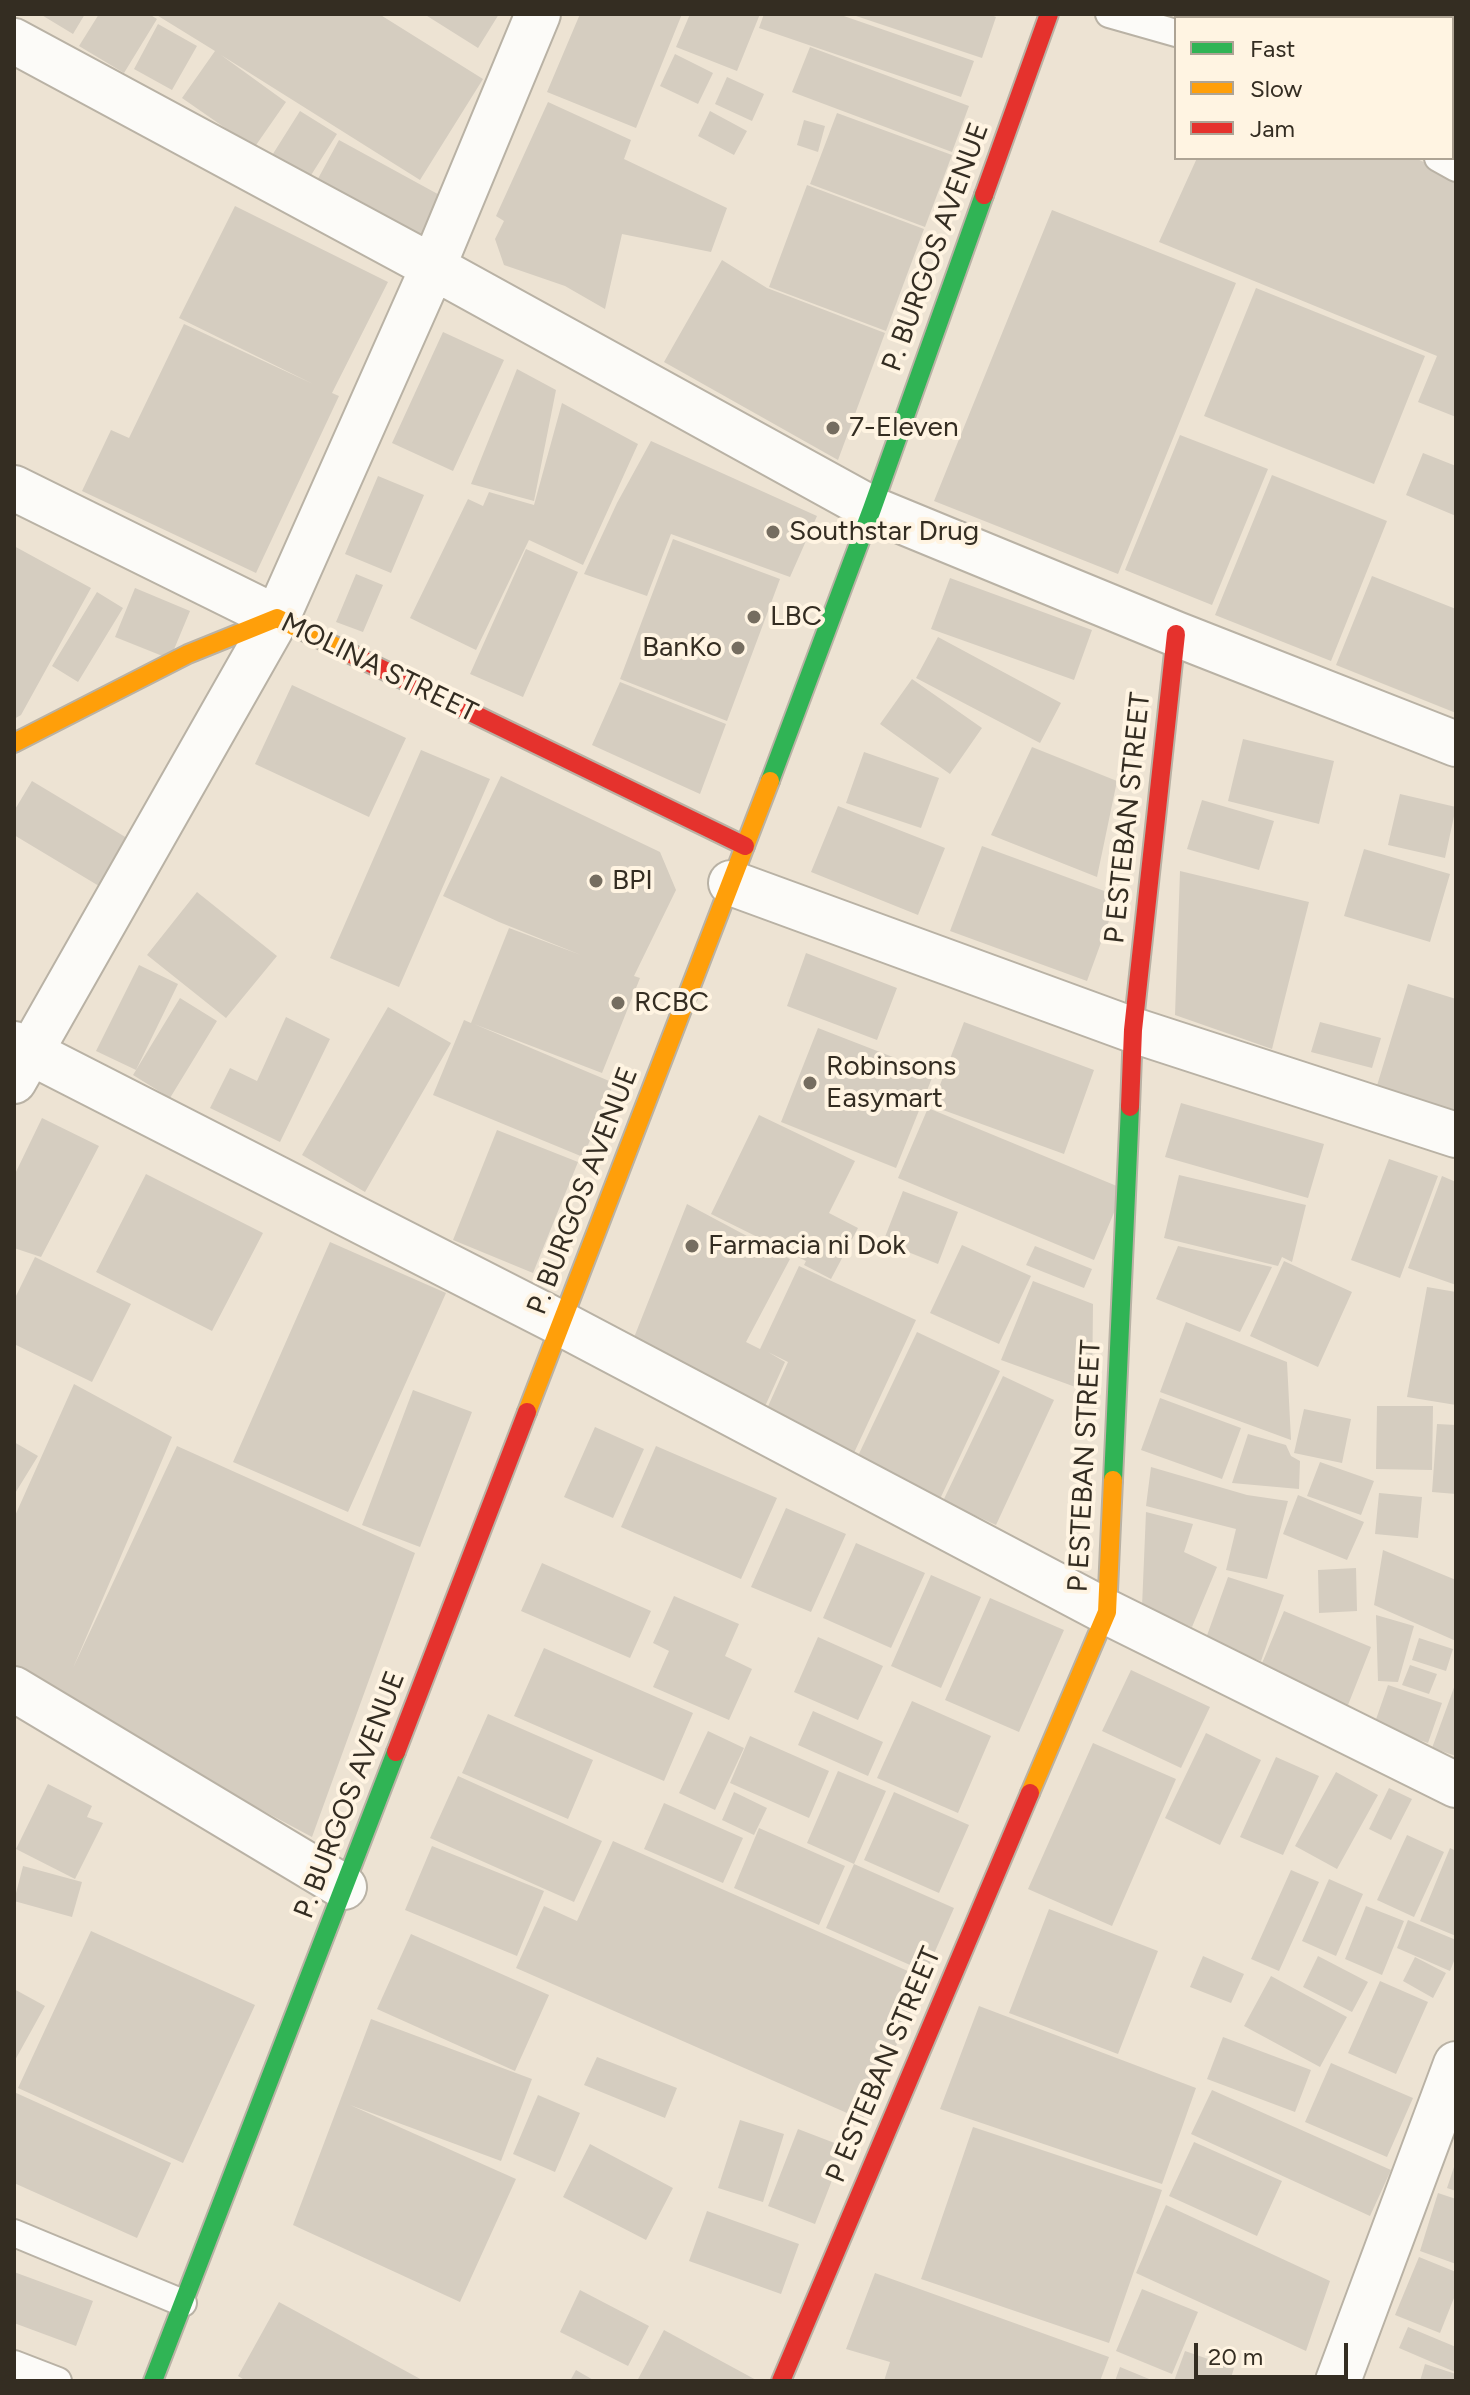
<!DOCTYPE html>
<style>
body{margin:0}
#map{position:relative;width:1470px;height:2395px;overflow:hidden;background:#ede3d3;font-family:Figtree,sans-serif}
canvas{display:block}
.frame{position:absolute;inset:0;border:16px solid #342d22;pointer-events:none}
.legend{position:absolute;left:1174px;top:16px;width:280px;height:144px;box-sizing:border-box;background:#fff4e2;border:2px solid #aea495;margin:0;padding:10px 14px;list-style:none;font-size:24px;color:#342d22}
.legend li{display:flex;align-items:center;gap:16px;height:40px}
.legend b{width:40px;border:2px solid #aea495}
.scale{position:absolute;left:1194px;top:2343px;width:154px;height:36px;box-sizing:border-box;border:4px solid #342d22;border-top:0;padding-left:10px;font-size:24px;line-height:28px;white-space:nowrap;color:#342d22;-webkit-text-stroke:6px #fff4e2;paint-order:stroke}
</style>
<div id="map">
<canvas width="1470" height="2395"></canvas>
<div class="frame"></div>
<ul class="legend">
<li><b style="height:10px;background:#30b455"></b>Fast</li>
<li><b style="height:10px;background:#ff9f0a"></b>Slow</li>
<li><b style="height:10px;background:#e5322d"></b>Jam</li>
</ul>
<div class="scale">20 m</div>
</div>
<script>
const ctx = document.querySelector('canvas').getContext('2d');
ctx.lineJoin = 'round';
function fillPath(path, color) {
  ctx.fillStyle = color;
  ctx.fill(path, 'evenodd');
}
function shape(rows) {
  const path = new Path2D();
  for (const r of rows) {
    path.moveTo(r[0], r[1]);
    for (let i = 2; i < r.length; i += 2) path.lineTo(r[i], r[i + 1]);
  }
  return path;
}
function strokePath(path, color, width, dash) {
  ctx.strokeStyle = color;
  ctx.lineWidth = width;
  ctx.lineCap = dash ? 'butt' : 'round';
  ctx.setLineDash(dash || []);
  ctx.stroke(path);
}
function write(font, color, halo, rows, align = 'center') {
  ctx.font = font + ' Figtree,sans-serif';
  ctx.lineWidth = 8;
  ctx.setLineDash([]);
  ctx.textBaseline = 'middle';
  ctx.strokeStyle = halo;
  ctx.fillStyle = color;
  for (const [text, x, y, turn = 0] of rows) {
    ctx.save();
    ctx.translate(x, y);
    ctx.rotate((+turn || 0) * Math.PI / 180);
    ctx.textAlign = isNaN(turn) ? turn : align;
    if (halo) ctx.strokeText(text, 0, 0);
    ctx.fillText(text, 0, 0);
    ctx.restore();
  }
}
fillPath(shape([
 [40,14,85,14,73,34],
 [99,14,149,14,157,19,124,73,79,46],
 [155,14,379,14,483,79,420,180,221,55,286,102,254,148,182,98,215,51],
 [424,14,499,14,478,48],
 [580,14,682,14,636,128,547,92],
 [690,14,760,14,737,71,676,47],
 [764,14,838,14,974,61,961,97,759,28],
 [989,14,996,17,982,58,853,15],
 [1257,14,1456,14,1456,160,1452,157,1452,18,1255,18],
 [158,24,197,46,172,90,134,69],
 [810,47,969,106,952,152,792,92],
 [675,54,713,73,698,104,660,86],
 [727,77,764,94,752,121,715,104],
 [548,102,631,140,624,159,727,208,711,252,622,234,605,309,565,286,504,265,495,239,504,221,496,216],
 [300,111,337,134,308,180,271,157],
 [710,111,747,131,734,155,698,136],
 [837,113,952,155,925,227,810,184],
 [804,120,825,126,818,152,797,145],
 [339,140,445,198,420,244,314,186],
 [1197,158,1415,158,1456,177,1456,417,1418,402,1437,356,1159,242],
 [807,185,924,229,886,331,769,287],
 [235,206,388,282,332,393,339,396,256,573,82,491,111,430,129,438,184,324,313,384,179,318],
 [1052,210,1236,283,1118,574,934,501],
 [722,260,767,288,885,333,838,460,664,362],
 [1256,288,1425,356,1374,484,1204,416],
 [443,332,504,360,453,471,392,443],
 [517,369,556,390,534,501,471,484],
 [562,403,638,444,583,565,529,540,476,650,410,618,468,499,483,506,489,492,534,505],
 [1180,435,1268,469,1212,605,1125,570],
 [651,441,817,516,790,577,671,534,647,596,584,574,617,503],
 [1423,453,1456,466,1456,516,1406,495],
 [1272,475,1387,521,1331,661,1215,615],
 [378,476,424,495,391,573,345,554],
 [673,539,780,579,727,721,620,679],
 [14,546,91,588,21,715,14,719],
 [526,549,578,572,523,697,470,674],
 [356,574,383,585,363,632,336,622],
 [1372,576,1456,609,1456,713,1336,665],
 [950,578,1092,630,1074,680,931,629],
 [135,588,190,611,170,659,115,637],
 [97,592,123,608,78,682,52,666],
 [938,637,1061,703,1040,743,916,678],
 [912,679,982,728,950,774,880,724],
 [620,682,726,724,700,794,592,745],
 [292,685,406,738,369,817,255,764],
 [1243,739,1334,761,1319,824,1228,801],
 [1032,747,1117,781,1097,877,991,835],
 [421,750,490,779,399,987,330,958],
 [864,752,939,778,921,828,846,803],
 [501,776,660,852,676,890,634,976,640,978,602,1073,474,1024,614,1083,583,1157,433,1095,464,1020,471,1023,509,928,581,955,499,922,443,896],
 [32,781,127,838,99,886,14,835,14,811],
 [1400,794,1456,807,1445,858,1388,845],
 [1202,800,1274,821,1259,870,1187,849],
 [838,806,945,848,918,915,811,872],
 [982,846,1118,896,1087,981,950,931],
 [1364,849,1450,874,1430,942,1344,916],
 [1180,871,1309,902,1272,1049,1175,1015],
 [197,892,277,956,226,1018,147,955],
 [806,953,897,988,877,1040,787,1006],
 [139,965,178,984,136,1070,96,1051],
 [1408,984,1456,999,1456,1117,1375,1092],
 [180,998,217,1021,170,1098,133,1075],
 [388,1007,451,1043,365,1192,302,1155],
 [286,1017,330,1039,280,1142,210,1108,230,1068,257,1081],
 [964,1022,1094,1070,1064,1154,932,1106],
 [1320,1022,1381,1038,1372,1068,1311,1052],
 [818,1028,934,1073,896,1168,781,1122],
 [1181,1103,1324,1144,1308,1198,1165,1157],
 [928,1108,1124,1189,1094,1260,898,1178],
 [759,1115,855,1161,829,1213,858,1228,831,1279,804,1265,806,1261,711,1214],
 [42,1118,99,1146,41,1257,14,1248,14,1176],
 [497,1130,578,1162,533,1273,453,1240],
 [1389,1159,1438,1176,1400,1278,1351,1260],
 [146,1174,263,1233,212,1331,96,1272],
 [1179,1175,1306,1205,1292,1262,1282,1257,1278,1266,1164,1238],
 [1442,1176,1456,1182,1456,1285,1408,1268],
 [903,1191,958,1212,938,1264,883,1242],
 [687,1204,790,1259,746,1342,760,1349,799,1266,916,1320,853,1455,765,1413,788,1362,768,1352,785,1362,762,1413,631,1345],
 [330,1242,446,1293,348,1512,233,1462],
 [962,1245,1031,1276,999,1344,930,1313],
 [1035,1246,1092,1269,1084,1288,1026,1265],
 [1178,1246,1272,1267,1240,1332,1156,1299],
 [35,1257,131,1304,92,1382,14,1344,14,1300],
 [1284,1261,1352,1292,1318,1367,1250,1336],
 [1033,1281,1093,1304,1092,1393,1001,1360],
 [1427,1287,1456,1292,1456,1405,1407,1397],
 [1186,1322,1287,1362,1291,1440,1160,1392],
 [917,1332,1000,1371,940,1499,856,1460],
 [1003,1376,1054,1400,996,1525,943,1501],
 [74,1384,172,1437,73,1668,177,1446,415,1553,312,1837,58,1701,14,1671,14,1518],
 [413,1390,472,1412,420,1547,362,1525],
 [1160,1398,1241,1428,1222,1479,1141,1450],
 [1377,1406,1433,1406,1432,1470,1376,1469],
 [1304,1409,1351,1419,1342,1463,1294,1453],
 [1437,1424,1456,1425,1456,1494,1432,1492],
 [595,1427,644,1449,613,1518,564,1497],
 [1248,1434,1286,1445,1291,1456,1300,1461,1299,1489,1232,1483],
 [14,1442,38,1456,14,1495],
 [656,1446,777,1498,741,1579,621,1527],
 [1320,1462,1374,1481,1361,1515,1307,1496],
 [1151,1467,1247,1495,1288,1501,1267,1579,1226,1570,1236,1529,1146,1506],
 [1379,1493,1422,1497,1418,1538,1375,1534],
 [1298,1495,1364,1522,1347,1560,1283,1534],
 [786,1508,846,1534,811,1612,751,1587],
 [1146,1512,1193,1524,1184,1552,1217,1567,1192,1627,1142,1607],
 [856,1543,925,1573,891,1648,823,1618],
 [1383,1550,1456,1580,1456,1641,1374,1605],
 [542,1563,651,1611,630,1658,521,1611],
 [1356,1568,1357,1611,1319,1613,1318,1570],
 [931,1575,981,1597,941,1688,891,1666],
 [1228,1577,1284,1595,1261,1661,1205,1641],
 [674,1596,739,1624,725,1656,752,1669,729,1720,653,1687,669,1651,653,1643],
 [990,1598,1064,1630,1019,1732,945,1700],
 [1284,1611,1371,1647,1348,1705,1260,1668],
 [1376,1615,1414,1626,1398,1682,1378,1681],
 [818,1637,883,1666,858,1720,794,1692],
 [1419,1638,1453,1649,1446,1671,1412,1660],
 [544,1648,693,1713,664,1781,514,1716],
 [1410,1665,1437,1674,1429,1694,1402,1685],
 [1131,1670,1210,1707,1181,1768,1102,1731],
 [1456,1682,1456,1756,1432,1748],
 [1388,1685,1442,1703,1428,1743,1374,1725],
 [912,1701,991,1736,958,1813,877,1778],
 [813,1711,883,1742,868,1776,798,1745],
 [488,1714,593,1760,568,1819,462,1773],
 [708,1731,744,1748,715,1810,679,1793],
 [1206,1733,1261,1760,1220,1845,1165,1818],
 [750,1736,829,1771,809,1818,730,1783],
 [1093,1743,1176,1779,1112,1926,1028,1889],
 [1276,1757,1319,1776,1283,1855,1240,1837],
 [838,1771,886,1791,854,1864,807,1843],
 [1336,1772,1378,1795,1337,1869,1295,1846],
 [458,1776,602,1841,574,1902,430,1838],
 [48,1784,92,1806,87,1817,103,1823,75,1879,16,1849],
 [1389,1788,1412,1799,1391,1840,1369,1829],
 [734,1792,767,1808,754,1835,722,1820],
 [894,1792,969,1825,939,1893,864,1860],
 [664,1803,743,1838,723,1883,644,1849],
 [759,1828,845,1866,819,1925,734,1888],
 [1407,1835,1444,1852,1414,1917,1377,1900],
 [613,1841,926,1979,863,2120,516,1968,544,1906,577,1921],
 [432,1846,544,1891,517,1956,405,1910],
 [1450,1848,1456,1851,1456,1936,1420,1921],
 [854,1864,954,1908,926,1972,826,1928],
 [23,1866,82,1882,72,1917,14,1901],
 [1291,1870,1319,1882,1279,1971,1251,1959],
 [1329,1879,1363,1894,1336,1956,1302,1941],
 [1366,1906,1404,1921,1382,1975,1345,1959],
 [1049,1909,1158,1951,1118,2054,1009,2013],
 [1408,1920,1456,1940,1456,1956,1450,1971,1397,1948],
 [91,1931,255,2005,183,2163,18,2088],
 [411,1934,549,1995,515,2071,377,2009],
 [1203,1956,1244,1974,1231,2003,1190,1987],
 [1318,1956,1368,1982,1352,2012,1303,1987],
 [1415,1957,1446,1973,1433,1998,1403,1981],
 [1271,1976,1347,2017,1320,2067,1244,2026],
 [1380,1981,1428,2002,1396,2074,1348,2053],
 [14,1989,45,2006,14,2062],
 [979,2006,1196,2088,1162,2184,940,2109],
 [371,2019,532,2079,501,2161,350,2105,516,2179,460,2302,293,2225],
 [1223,2037,1311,2070,1295,2112,1207,2079],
 [597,2057,677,2088,665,2118,584,2085],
 [1331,2063,1413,2098,1387,2157,1305,2122],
 [1212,2090,1391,2170,1370,2216,1191,2134],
 [14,2092,171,2163,137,2238,14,2183],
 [538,2095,580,2113,555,2172,513,2154],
 [740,2120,784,2134,763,2202,718,2188],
 [973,2127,1162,2190,1109,2343,921,2279],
 [798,2129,845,2147,815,2224,768,2206],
 [1194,2142,1282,2181,1257,2236,1169,2196],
 [590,2144,673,2188,646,2240,563,2197],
 [1455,2164,1456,2164,1456,2191,1447,2188],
 [1438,2193,1456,2199,1456,2264,1420,2251],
 [1166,2205,1330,2281,1306,2351,1136,2273],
 [707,2211,799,2244,781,2294,689,2261],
 [1419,2257,1456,2272,1456,2293,1440,2333,1395,2315],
 [14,2272,93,2301,76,2346,14,2323],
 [875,2273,1109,2357,1100,2381,884,2381,890,2362,846,2349],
 [1142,2289,1198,2312,1172,2374,1116,2351],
 [580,2290,649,2326,628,2366,560,2332],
 [279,2302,424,2381,246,2381,238,2376],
 [1408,2327,1456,2347,1455,2372,1399,2348],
 [664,2330,758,2381,637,2381],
 [1185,2351,1234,2368,1230,2381,1174,2381],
 [1425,2364,1456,2374,1456,2381,1420,2381],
 [1120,2367,1154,2381,1115,2381],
 [576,2370,595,2381,570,2381]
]), '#d5cdc0');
const lane = shape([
 [1109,14,1176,33],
 [1219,18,1221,14],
 [1438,158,1456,168],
 [14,2233,183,2303],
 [14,2364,58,2381]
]);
const street = shape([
 [14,41,433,267,872,509,1176,634,1456,744],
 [14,488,277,618],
 [731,883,1133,1030,1456,1135],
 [14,1044,562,1324,1107,1612,1456,1785],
 [14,1081,277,618,433,267,538,14],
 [14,1689,344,1887],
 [1338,2381,1456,2064]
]);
const fast = shape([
 [770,781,872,509,984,195],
 [1113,1480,1130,1107],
 [153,2381,396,1752]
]);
const slow = shape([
 [14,743,188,654,277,618,353,655],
 [527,1412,770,781],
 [1030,1793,1107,1612,1113,1480]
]);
const jam = shape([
 [984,195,1049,14],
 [353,655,745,846],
 [1130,1107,1133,1030,1176,634],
 [396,1752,527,1412],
 [781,2381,1030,1793]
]);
strokePath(lane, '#b9b2a5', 30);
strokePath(street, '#b9b2a5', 48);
strokePath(fast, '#b9b2a5', 22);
strokePath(slow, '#b9b2a5', 22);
strokePath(jam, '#b9b2a5', 22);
strokePath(lane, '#fcfbf8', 26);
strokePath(street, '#fcfbf8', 44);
strokePath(fast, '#30b455', 18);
strokePath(slow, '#ff9f0a', 18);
strokePath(jam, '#e5322d', 18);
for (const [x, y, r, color] of [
 [833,428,8,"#756d60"],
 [773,532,8,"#756d60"],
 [754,617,8,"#756d60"],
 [738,648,8,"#756d60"],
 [596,881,8,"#756d60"],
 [618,1003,8,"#756d60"],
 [810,1083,8,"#756d60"],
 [692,1246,8,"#756d60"]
]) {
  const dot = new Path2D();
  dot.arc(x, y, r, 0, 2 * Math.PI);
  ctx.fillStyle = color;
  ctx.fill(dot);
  strokePath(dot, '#fff4e2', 3);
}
write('28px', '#342d22', '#fff4e2', [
 ["P. BURGOS AVENUE",936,247,-70],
 ["MOLINA STREET",379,668,26],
 ["P ESTEBAN STREET",1128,818,-84],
 ["P. BURGOS AVENUE",583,1191,-69],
 ["P ESTEBAN STREET",1085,1466,-87],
 ["P. BURGOS AVENUE",350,1795,-69],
 ["P ESTEBAN STREET",884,2065,-67]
]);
write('28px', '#342d22', '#fff4e2', [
 ["7-Eleven",849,428],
 ["Southstar Drug",789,532],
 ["LBC",770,617],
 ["BanKo",722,648,"right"],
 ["BPI",612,881],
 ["RCBC",634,1003],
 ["Robinsons",826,1067],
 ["Easymart",826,1099],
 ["Farmacia ni Dok",708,1246]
], 'left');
</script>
